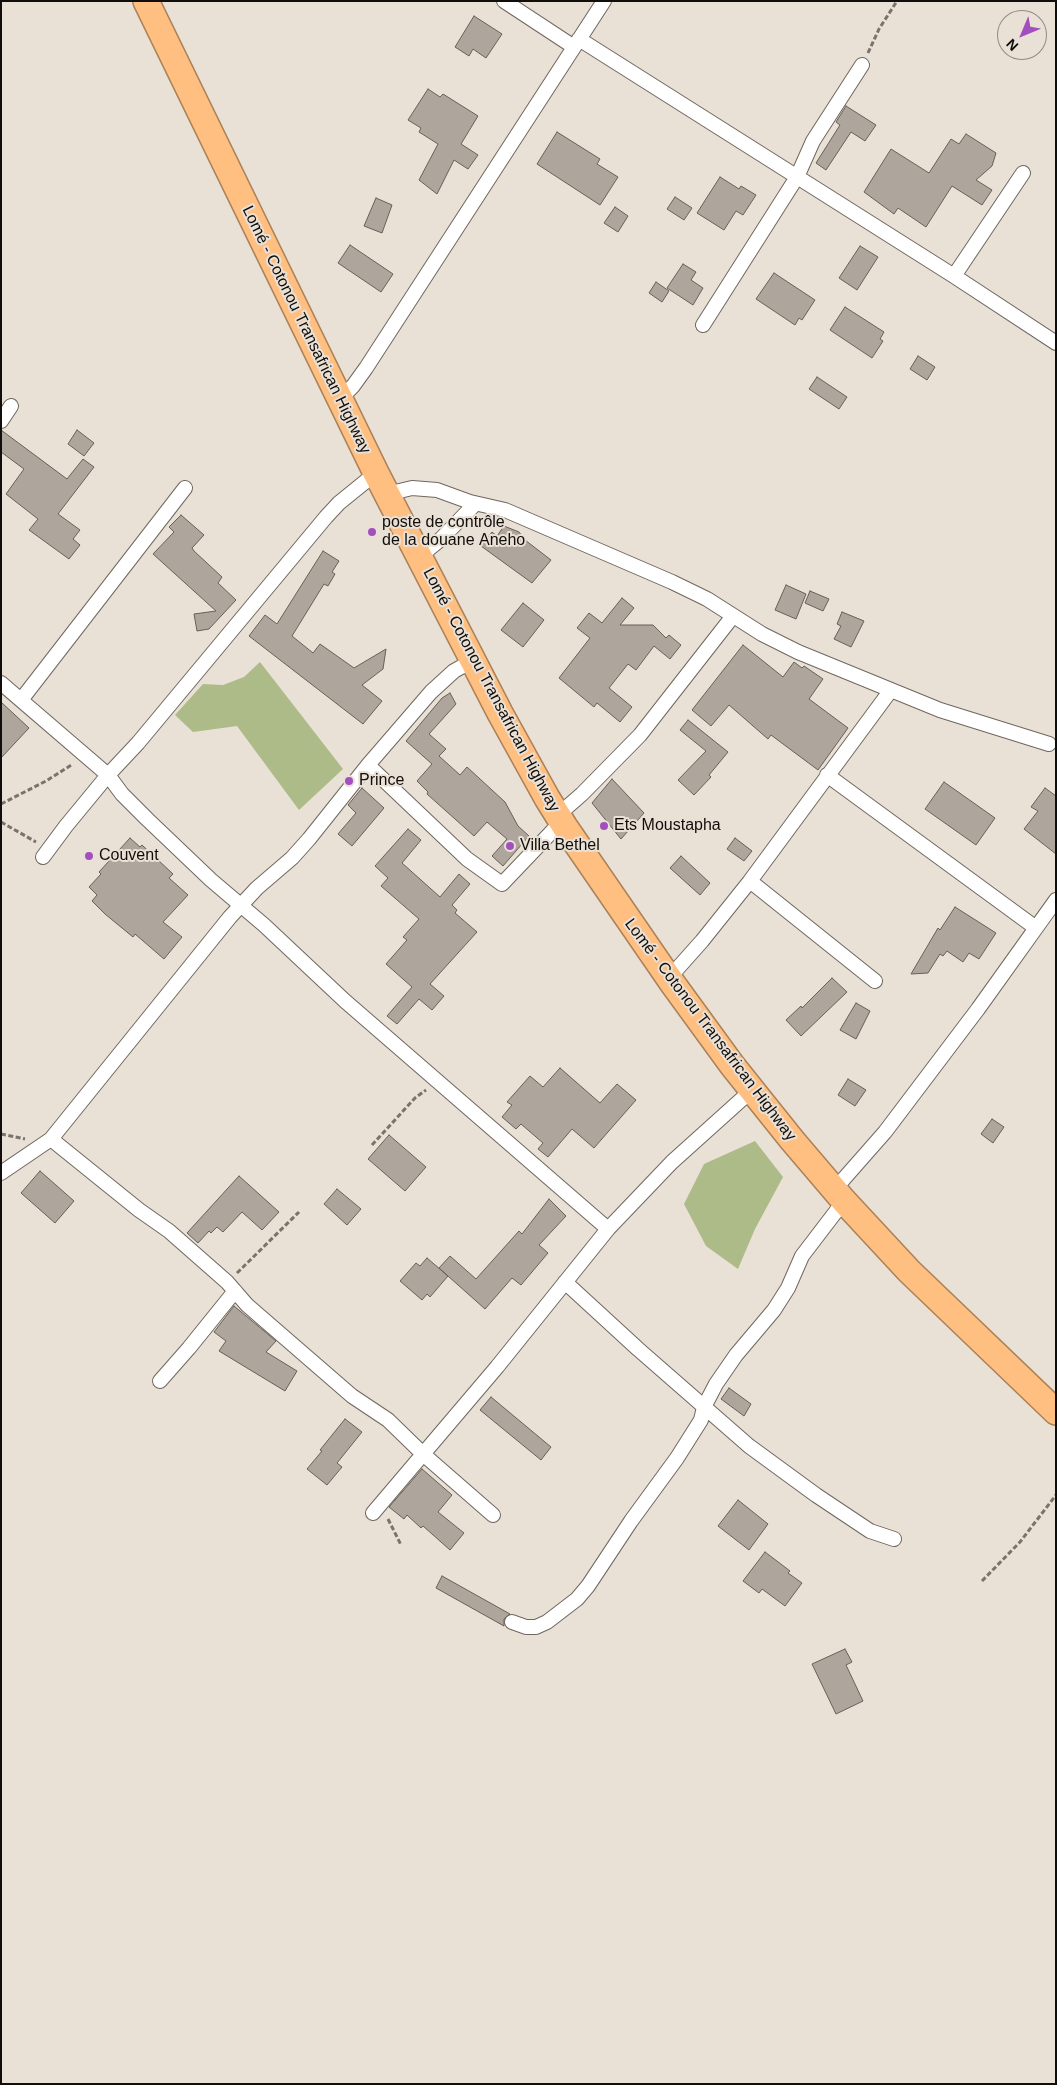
<!DOCTYPE html>
<meta charset="utf-8">
<style>
body{margin:0}
#map{position:relative;width:1057px;height:2085px;overflow:hidden;background:#e9e0d6;font-family:Arial,sans-serif}
canvas{display:block}
.frame{position:absolute;inset:0;border:2px solid #100d0a;pointer-events:none}
.north{position:absolute;left:997px;top:10px;width:50px;height:50px;box-sizing:border-box;background:#e9e0d6;border:1px solid #928c84;border-radius:50%;rotate:225deg;font-size:14px;font-weight:700;line-height:20px;text-align:center;color:#100d0a}
.north::after{content:'';display:block;margin:auto;width:18px;height:22px;background:#a44fbe;clip-path:polygon(50% 0,100% 100%,50% 72%,0 100%)}
</style>
<div id="map">
<canvas width="1057" height="2085"></canvas>
<div class="frame"></div>
<div class="north">N</div>
</div>
<script>
const ctx = document.querySelector('canvas').getContext('2d');
ctx.lineJoin = 'round';
function fillPath(path, color) {
  ctx.fillStyle = color;
  ctx.fill(path, 'evenodd');
}
function shape(rows) {
  const path = new Path2D();
  for (const r of rows) {
    path.moveTo(r[0], r[1]);
    for (let i = 2; i < r.length; i += 2) path.lineTo(r[i], r[i + 1]);
  }
  return path;
}
function strokePath(path, color, width, dash) {
  ctx.strokeStyle = color;
  ctx.lineWidth = width;
  ctx.lineCap = dash ? 'butt' : 'round';
  ctx.setLineDash(dash || []);
  ctx.stroke(path);
}
function write(font, color, halo, rows, align = 'center') {
  ctx.font = font + ' Arial,sans-serif';
  ctx.lineWidth = 4;
  ctx.setLineDash([]);
  ctx.textBaseline = 'middle';
  ctx.strokeStyle = halo;
  ctx.fillStyle = color;
  for (const [text, x, y, turn = 0] of rows) {
    ctx.save();
    ctx.translate(x, y);
    ctx.rotate((+turn || 0) * Math.PI / 180);
    ctx.textAlign = isNaN(turn) ? turn : align;
    if (halo) ctx.strokeText(text, 0, 0);
    ctx.fillText(text, 0, 0);
    ctx.restore();
  }
}
fillPath(shape([
 [260,662,343,769,299,810,237,726,193,732,175,715,203,684,223,685,244,677],
 [755,1141,783,1177,755,1229,738,1269,706,1246,684,1204,704,1164]
]), '#adbb89');
const building = shape([
 [474,16,502,34,486,58,473,49,469,56,455,47,474,16],
 [428,89,440,97,443,94,478,116,461,144,478,155,468,169,454,160,437,194,419,180,438,144,419,132,421,128,408,120,428,89],
 [846,106,876,125,865,141,851,132,826,170,816,163,840,125,836,122,846,106],
 [557,132,600,159,597,164,618,177,600,205,537,164,557,132],
 [966,134,996,153,992,166,976,180,992,190,982,205,952,186,926,227,898,208,894,214,864,192,891,149,929,173,951,139,959,144,966,134],
 [720,177,739,189,741,186,756,195,743,215,736,211,724,230,697,213,720,177],
 [675,197,692,208,684,220,667,209,675,197],
 [376,198,392,205,382,233,364,226,376,198],
 [615,207,628,216,618,232,604,223,615,207],
 [350,245,393,274,381,292,338,263,350,245],
 [860,246,878,257,857,290,839,278,860,246],
 [683,264,696,272,691,280,703,288,693,305,667,288,683,264],
 [774,273,815,300,802,320,799,318,795,325,756,299,774,273],
 [656,282,669,291,662,302,649,293,656,282],
 [845,307,884,332,880,339,883,341,872,358,830,330,845,307],
 [918,356,935,367,927,380,910,369,918,356],
 [817,377,847,397,839,409,809,389,817,377],
 [1,430,67,479,83,459,94,467,58,514,80,530,73,539,80,545,69,559,29,530,38,519,6,494,24,469,1,452,1,430],
 [77,430,94,443,84,456,68,444,77,430],
 [181,515,204,535,192,548,194,551,222,577,218,583,236,600,209,629,197,631,194,614,216,611,153,554,174,532,169,527,181,515],
 [504,526,519,532,525,540,551,560,532,583,481,546,492,532,497,536,504,526],
 [323,551,339,561,332,572,335,574,328,586,324,584,292,636,313,653,320,644,354,668,386,649,383,669,362,685,382,701,363,724,249,636,265,615,277,624,323,551],
 [786,585,806,594,796,619,775,610,786,585],
 [810,591,829,599,823,611,805,603,810,591],
 [622,598,634,608,620,625,653,625,666,638,669,635,681,645,670,659,654,646,636,670,628,664,609,688,632,707,620,722,597,703,594,707,559,678,590,638,577,628,589,613,602,623,622,598],
 [523,603,544,620,523,647,501,630,523,603],
 [842,612,864,621,851,647,834,639,841,626,837,624,842,612],
 [743,645,783,677,794,662,802,668,804,666,823,679,809,699,848,728,818,770,771,735,768,739,729,705,711,726,692,710,743,645],
 [450,693,456,704,429,734,446,749,439,756,460,775,467,767,505,802,518,826,529,836,503,866,492,856,507,839,487,822,474,836,427,794,428,792,417,781,432,764,406,741,442,698,450,693],
 [1,702,29,728,1,758,1,702],
 [688,720,728,752,709,775,711,777,694,795,678,780,706,751,680,730,688,720],
 [612,779,644,813,621,839,592,803,612,779],
 [944,782,995,818,976,845,925,809,944,782],
 [362,788,384,808,352,846,338,834,356,813,348,805,362,788],
 [1045,788,1056,796,1056,854,1024,829,1038,811,1031,807,1045,788],
 [408,829,421,840,402,863,440,897,459,874,470,884,452,905,457,910,455,913,477,932,430,984,444,996,432,1010,419,999,397,1024,387,1016,412,987,386,964,407,940,403,937,419,919,381,886,388,878,375,866,408,829],
 [130,838,140,847,142,845,173,874,169,878,188,895,163,922,182,937,164,959,135,934,133,937,105,914,92,901,97,895,89,887,101,874,99,872,130,838],
 [735,838,752,851,744,861,727,849,735,838],
 [681,856,710,883,700,895,670,868,681,856],
 [955,907,996,933,979,959,969,953,963,962,947,951,943,956,940,954,928,973,911,974,938,928,940,930,955,907],
 [832,978,847,992,801,1036,786,1020,801,1006,802,1008,832,978],
 [856,1003,870,1011,856,1039,840,1030,856,1003],
 [560,1068,600,1103,617,1084,636,1100,594,1148,572,1129,548,1157,538,1149,543,1143,521,1124,516,1129,502,1117,512,1105,507,1102,530,1076,543,1087,560,1068],
 [848,1079,866,1090,855,1106,838,1095,848,1079],
 [992,1119,1004,1127,993,1143,981,1134,992,1119],
 [389,1135,426,1167,405,1191,368,1159,389,1135],
 [40,1171,74,1201,55,1223,21,1193,40,1171],
 [239,1176,279,1212,262,1230,242,1212,223,1232,217,1227,211,1233,209,1231,198,1243,187,1233,239,1176],
 [337,1189,361,1209,347,1225,324,1204,337,1189],
 [549,1199,566,1216,539,1245,548,1253,521,1285,512,1278,485,1309,439,1268,450,1256,476,1279,519,1231,522,1234,549,1199],
 [427,1258,448,1276,430,1297,427,1294,422,1300,400,1281,416,1263,420,1266,427,1258],
 [234,1306,276,1341,266,1352,297,1371,285,1391,219,1351,226,1341,214,1332,234,1306],
 [729,1388,751,1404,744,1416,721,1399,729,1388],
 [491,1397,551,1447,541,1460,480,1410,491,1397],
 [345,1419,362,1432,337,1463,342,1467,327,1485,307,1469,322,1451,320,1450,345,1419],
 [422,1469,452,1495,438,1512,464,1533,450,1550,423,1526,421,1528,407,1515,404,1519,389,1507,422,1469],
 [738,1500,768,1524,749,1550,718,1526,738,1500],
 [765,1552,790,1571,788,1573,802,1583,785,1606,762,1589,759,1593,743,1581,765,1552],
 [442,1576,510,1614,504,1619,504,1626,436,1588,442,1576],
 [845,1649,852,1662,846,1665,863,1701,836,1714,812,1664,845,1649]
]);
fillPath(building, '#aea59c');
strokePath(building, '#676058', 1);
const street = shape([
 [504,1,574,47],
 [579,39,954,276,1056,343],
 [954,276,1023,173],
 [703,325,797,177,813,141,862,65],
 [340,399,353,386,366,368,604,1],
 [1,421,11,406],
 [387,494,412,488,437,490,470,502,505,510,672,582,707,599,762,634,798,652,940,710,1049,744],
 [420,556,441,539,475,504],
 [1,683,108,775,122,794,147,819,211,880,264,925,345,1001,608,1229],
 [21,700,185,488],
 [368,765,467,859,502,884,562,821],
 [827,775,1036,928],
 [558,815,582,794,640,735,733,616],
 [43,857,66,826,108,775,138,743,326,517,339,503,376,473],
 [750,881,875,981],
 [669,978,702,941,750,881,891,690],
 [51,1139,139,1210,169,1231,227,1282,247,1305,352,1396,388,1420,423,1454,493,1515],
 [1,1173,51,1139,230,917,257,888,292,858,309,839,368,765,431,692,454,671,472,661],
 [834,1190,885,1132,978,1009,1056,900],
 [565,1282,638,1349,749,1446,816,1495,870,1531,894,1539],
 [160,1381,189,1348,235,1291],
 [373,1513,497,1367,608,1229,672,1162,752,1090],
 [512,1622,526,1627,536,1627,547,1622,577,1599,588,1586,631,1521,677,1458,701,1420,704,1407,716,1384,736,1355,774,1310,788,1288,802,1256,844,1201]
]);
const highway = shape([
 [146,1,376,473,500,713,547,798,565,827,673,984,732,1065,792,1140,844,1201,909,1271,1056,1412]
]);
strokePath(street, '#6f675f', 16);
strokePath(highway, '#ab8157', 28);
strokePath(shape([
 [868,53,879,29,897,1],
 [1,804,46,781,73,764],
 [1,822,36,842],
 [1,1134,25,1139],
 [372,1145,415,1098,426,1090],
 [237,1273,299,1212],
 [388,1519,401,1545],
 [982,1581,1020,1542,1056,1495]
]), '#79736c', 3, [5, 2.5]);
strokePath(street, '#fff', 14);
strokePath(highway, '#ffbf80', 25);
for (const [x, y, r, color] of [
 [372,532,5,"#a44fbe"],
 [349,781,5,"#a44fbe"],
 [604,826,5,"#a44fbe"],
 [510,846,5,"#a44fbe"],
 [89,856,5,"#a44fbe"]
]) {
  const dot = new Path2D();
  dot.arc(x, y, r, 0, 2 * Math.PI);
  ctx.fillStyle = color;
  ctx.fill(dot);
  strokePath(dot, '#e9e0d6', 2);
}
write('16px', '#100d0a', '#e9e0d6', [
 ["Lomé - Cotonou Transafrican Highway",306,330,64],
 ["Lomé - Cotonou Transafrican Highway",491,690,62],
 ["Lomé - Cotonou Transafrican Highway",710,1030,53]
]);
write('16px', '#100d0a', '#e9e0d6', [
 ["poste de contrôle",382,523],
 ["de la douane Aneho",382,541],
 ["Prince",359,781],
 ["Ets Moustapha",614,826],
 ["Villa Bethel",520,846],
 ["Couvent",99,856]
], 'left');
</script>
